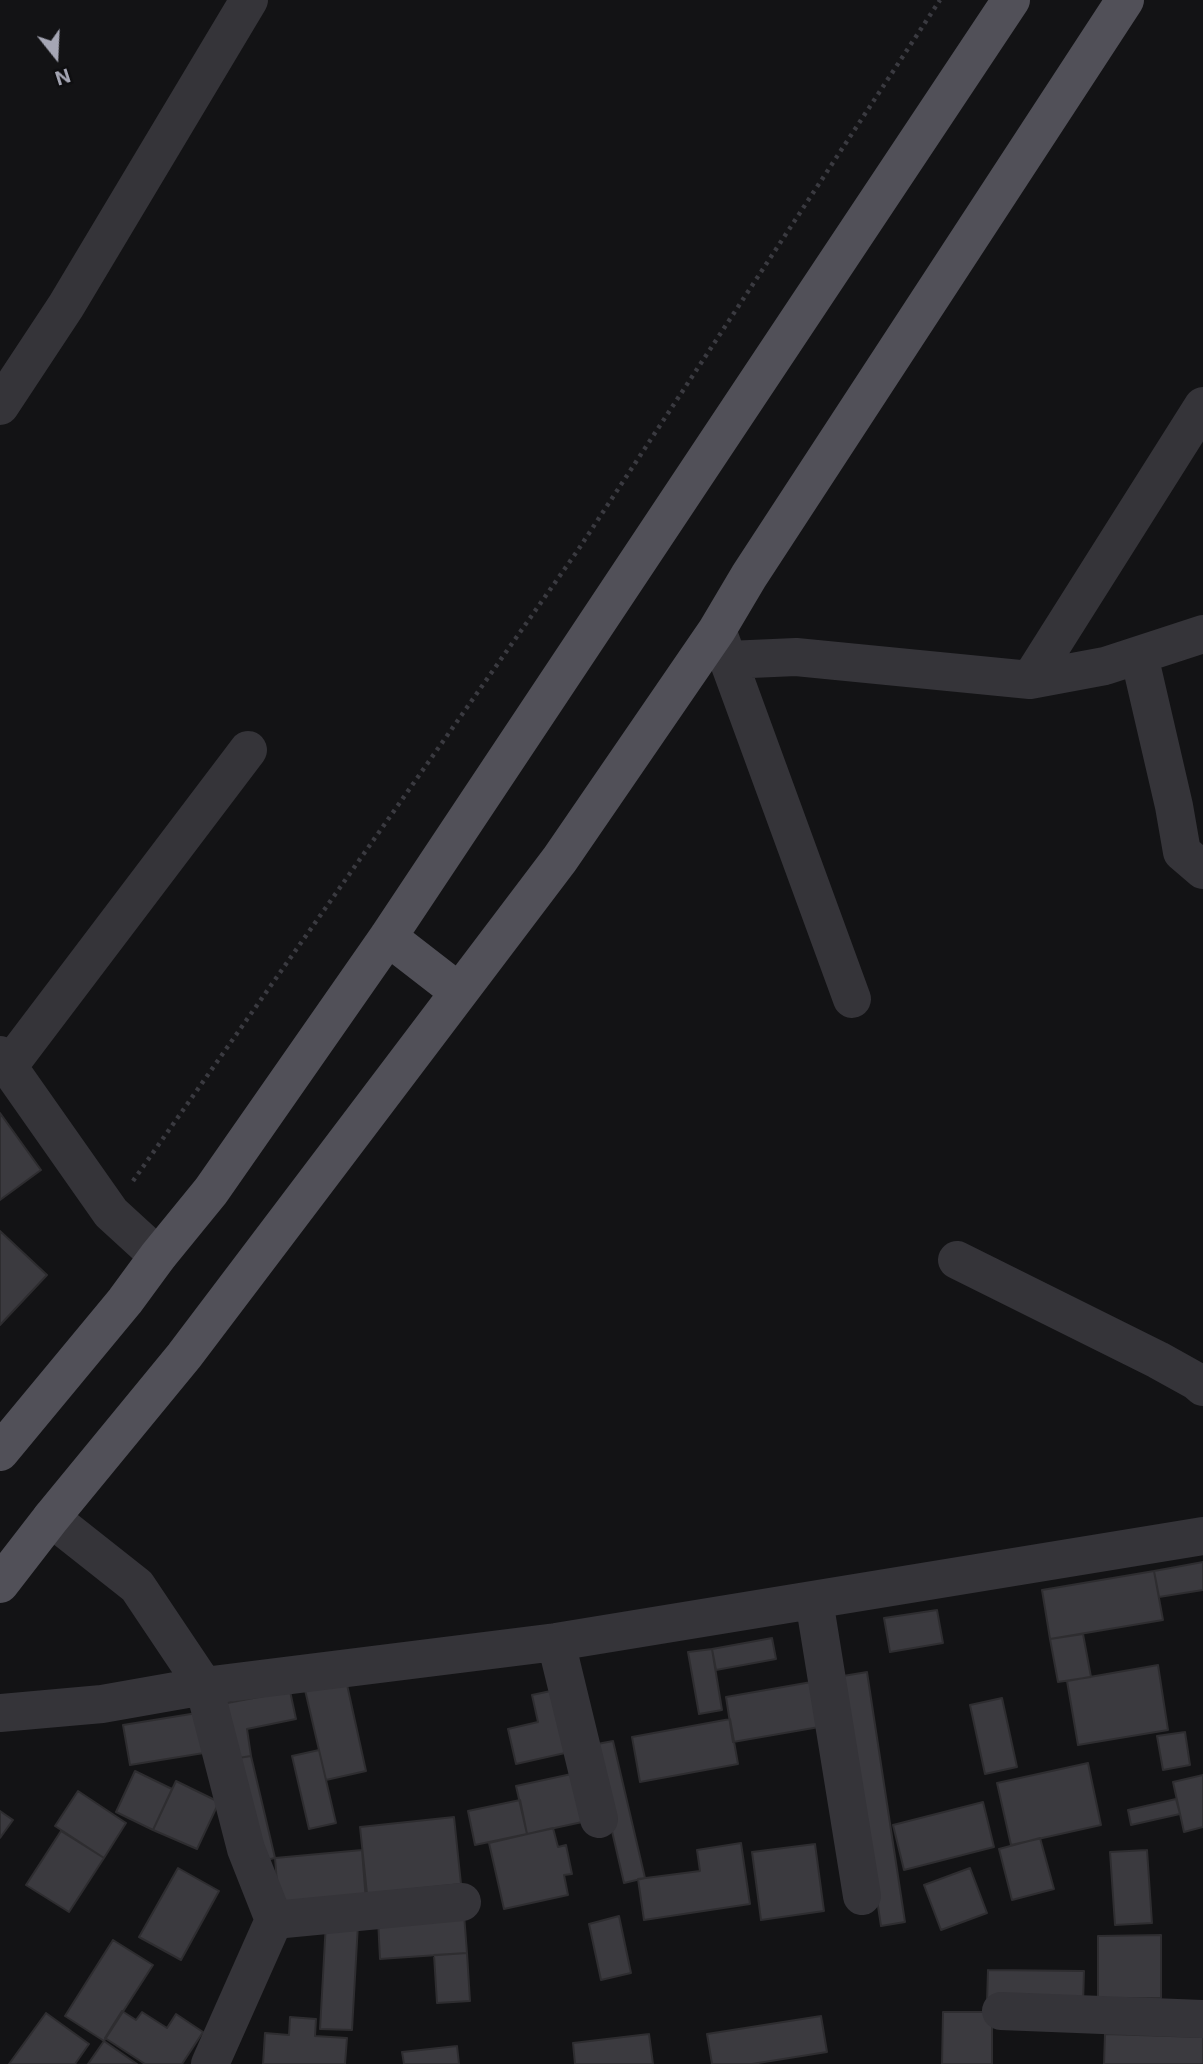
<!DOCTYPE html>
<style>
body{margin:0}
#map{position:relative;width:1203px;height:2064px;overflow:hidden;background:#131315;font-family:Inter,sans-serif}
canvas{display:block}
.north{position:absolute;left:21px;top:21px;width:70px;height:70px;-webkit-text-stroke:5px #0e0e10;paint-order:stroke;rotate:162deg;font-size:19px;font-weight:700;line-height:28px;text-align:center;color:#a5a6b4}
.north::after{content:'';display:block;margin:auto;width:24px;height:32px;background:#a5a6b4;clip-path:polygon(50% 0,100% 100%,50% 72%,0 100%)}
</style>
<div id="map">
<canvas width="1203" height="2064"></canvas>
<div class="north">N</div>
</div>
<script>
const ctx = document.querySelector('canvas').getContext('2d');
ctx.lineJoin = 'round';
function fillPath(path, color) {
  ctx.fillStyle = color;
  ctx.fill(path, 'evenodd');
}
function shape(rows) {
  const path = new Path2D();
  for (const r of rows) {
    path.moveTo(r[0], r[1]);
    for (let i = 2; i < r.length; i += 2) path.lineTo(r[i], r[i + 1]);
  }
  return path;
}
function strokePath(path, color, width, dash) {
  ctx.strokeStyle = color;
  ctx.lineWidth = width;
  ctx.lineCap = dash ? 'butt' : 'round';
  ctx.setLineDash(dash || []);
  ctx.stroke(path);
}
const building = shape([
 [0,1113,41,1170,0,1200,0,1113],
 [0,1231,47,1275,0,1325,0,1231],
 [1203,1562,1203,1590,1159,1597,1154,1571,1203,1562],
 [1154,1571,1163,1620,1050,1639,1042,1590,1154,1571],
 [937,1610,943,1643,890,1652,884,1618,937,1610],
 [1083,1634,1091,1677,1058,1682,1050,1639,1083,1634],
 [772,1638,776,1659,716,1670,712,1649,772,1638],
 [712,1649,722,1710,699,1714,688,1652,712,1649],
 [1158,1665,1168,1730,1078,1745,1067,1681,1158,1665],
 [867,1672,905,1922,881,1926,843,1676,867,1672],
 [346,1680,366,1771,326,1780,305,1690,346,1680],
 [817,1681,825,1726,733,1742,726,1697,817,1681],
 [560,1689,574,1751,516,1764,508,1729,538,1722,532,1695,560,1689],
 [290,1691,296,1719,247,1729,251,1756,232,1759,222,1704,290,1691],
 [1002,1698,1017,1767,985,1774,970,1705,1002,1698],
 [203,1712,210,1752,130,1765,123,1725,203,1712],
 [730,1719,738,1764,640,1782,632,1737,730,1719],
 [1185,1732,1190,1765,1163,1770,1157,1736,1185,1732],
 [613,1741,645,1878,624,1883,592,1745,613,1741],
 [319,1750,336,1823,309,1829,292,1756,319,1750],
 [251,1756,275,1858,257,1862,232,1759,251,1756],
 [1088,1763,1101,1825,1011,1845,997,1783,1088,1763],
 [135,1771,172,1789,153,1830,116,1812,135,1771],
 [576,1773,587,1821,527,1834,516,1786,576,1773],
 [1203,1775,1203,1827,1184,1832,1173,1782,1203,1775],
 [176,1781,219,1802,197,1849,153,1830,176,1781],
 [78,1791,126,1823,104,1858,55,1826,78,1791],
 [1176,1799,1180,1814,1131,1825,1128,1810,1176,1799],
 [520,1800,527,1834,475,1845,468,1811,520,1800],
 [983,1802,994,1847,904,1870,893,1825,983,1802],
 [0,1811,13,1820,0,1838,0,1811],
 [454,1817,461,1884,367,1894,360,1827,454,1817],
 [553,1828,558,1847,566,1845,572,1874,564,1875,568,1895,504,1909,489,1843,553,1828],
 [61,1831,104,1858,69,1912,26,1885,61,1831],
 [1040,1838,1054,1889,1012,1900,999,1849,1040,1838],
 [741,1843,750,1904,644,1920,638,1879,700,1871,697,1850,741,1843],
 [815,1844,824,1911,761,1920,752,1852,815,1844],
 [362,1850,366,1901,279,1908,275,1858,362,1850],
 [1147,1850,1152,1923,1115,1925,1110,1852,1147,1850],
 [178,1868,219,1891,181,1960,139,1937,178,1868],
 [970,1868,987,1913,941,1930,924,1885,970,1868],
 [464,1914,467,1953,380,1959,378,1919,464,1914],
 [619,1916,631,1973,601,1980,589,1924,619,1916],
 [326,1922,358,1924,352,2030,320,2029,326,1922],
 [1161,1935,1161,1998,1098,1998,1098,1936,1161,1935],
 [113,1940,153,1965,104,2041,65,2016,113,1940],
 [467,1953,470,2001,437,2003,434,1955,467,1953],
 [988,1970,1084,1971,1083,2004,987,2002,988,1970],
 [122,2011,136,2020,142,2012,167,2028,176,2014,203,2032,182,2064,145,2064,105,2038,122,2011],
 [943,2012,992,2012,992,2064,942,2064,943,2012],
 [46,2013,89,2044,75,2064,9,2064,46,2013],
 [821,2016,827,2052,752,2064,712,2064,707,2034,821,2016],
 [290,2017,316,2019,315,2036,347,2038,345,2064,263,2064,265,2033,289,2035,290,2017],
 [649,2034,653,2064,575,2064,573,2043,649,2034],
 [1105,2034,1203,2037,1203,2064,1104,2064,1105,2034],
 [104,2041,137,2064,88,2064,104,2041],
 [457,2046,459,2064,404,2064,402,2052,457,2046]
]);
fillPath(building, '#3b3a3f');
strokePath(building, '#2e2d30', 2);
strokePath(shape([
 [133,1181,578,550,940,0]
]), '#3a3a40', 4.5, [3.5, 5]);
strokePath(shape([
 [0,406,66,306,249,0],
 [720,638,852,999],
 [1139,655,1174,806,1182,852,1203,870],
 [728,660,796,657,1030,680,1105,666,1203,634],
 [1030,680,1203,406],
 [0,1055,111,1213,158,1256],
 [8,1067,248,750],
 [957,1260,1158,1360,1196,1381,1203,1387],
 [51,1518,137,1586,204,1686,246,1849,274,1920,210,2064],
 [814,1600,862,1896],
 [556,1642,599,1819],
 [0,1713,102,1704,204,1686,556,1642,1203,1536],
 [274,1920,462,1902],
 [1001,2011,1203,2019]
]), '#353439', 38);
strokePath(shape([
 [388,937,459,992],
 [0,1452,125,1301,158,1256,211,1191,388,937,1011,0],
 [0,1584,51,1518,184,1356,560,859,717,630,749,576,1125,0]
]), '#515058', 38);
</script>
